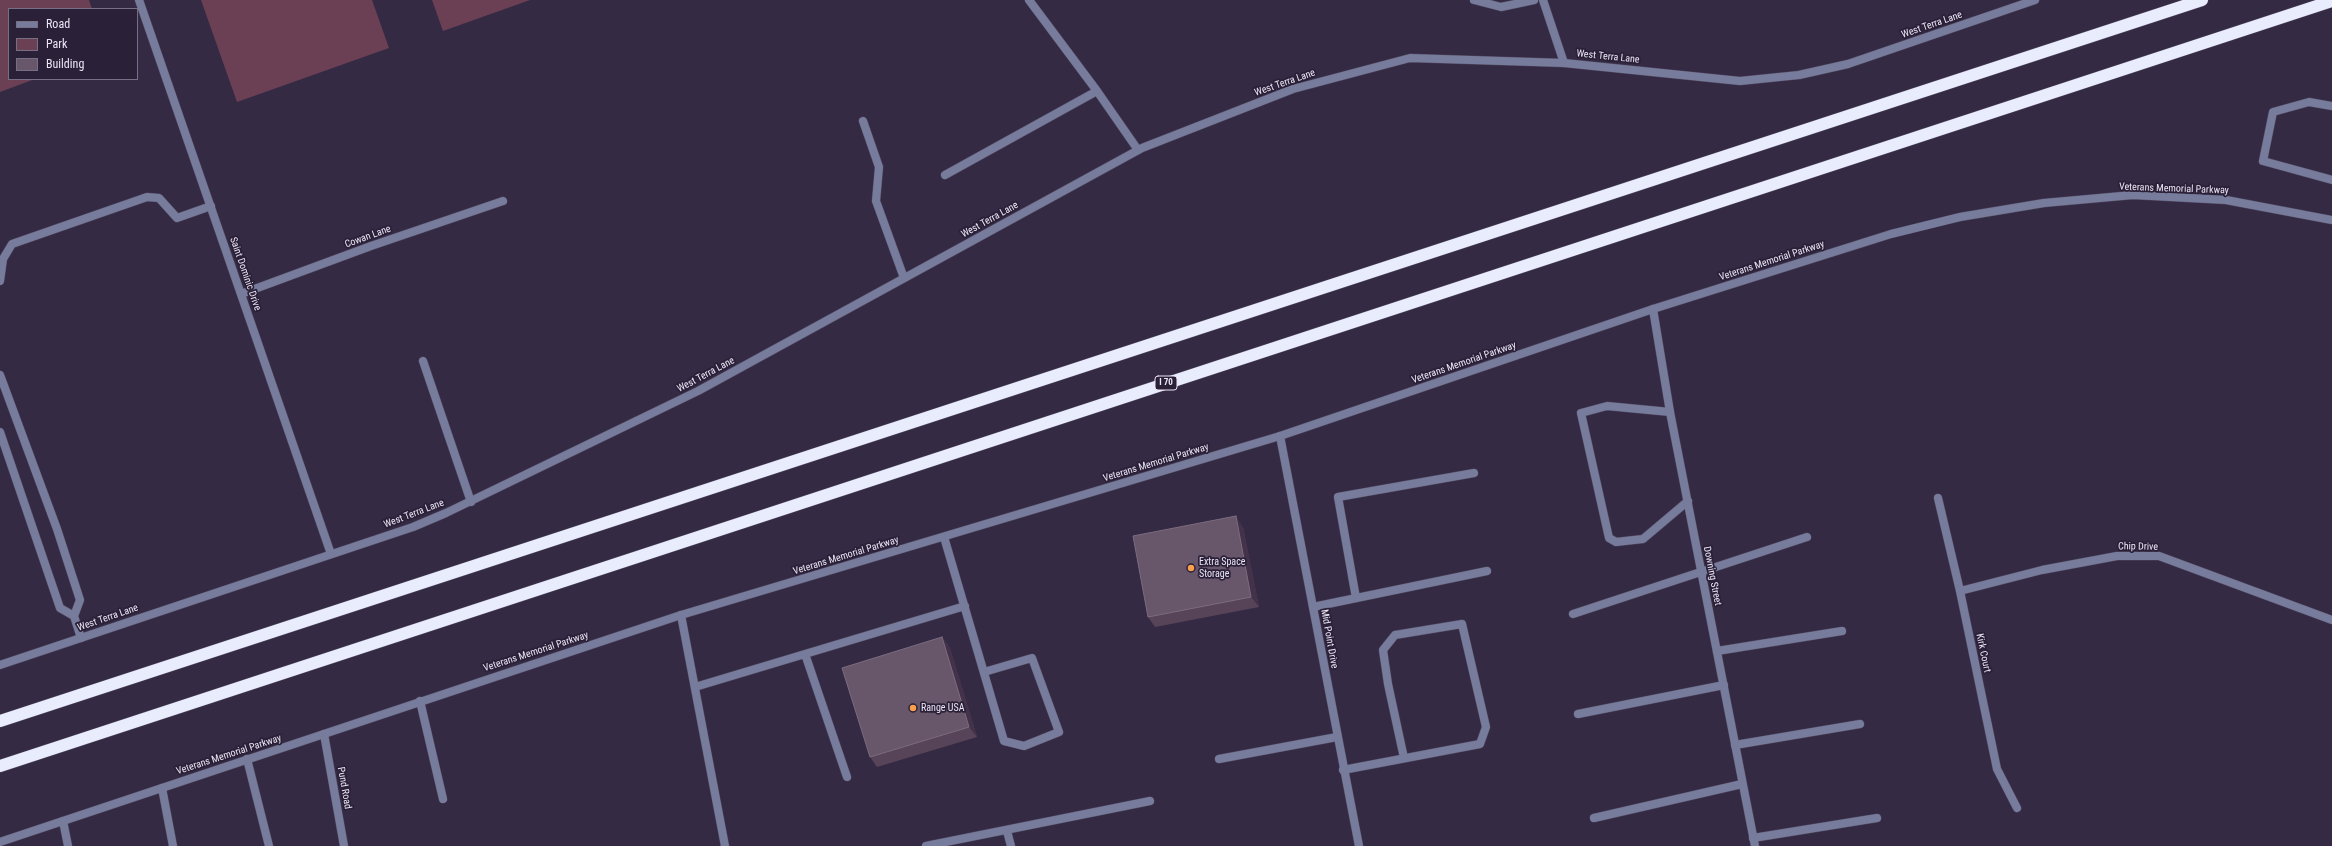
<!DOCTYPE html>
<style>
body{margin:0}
#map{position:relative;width:2332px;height:846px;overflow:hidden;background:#342a43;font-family:"Roboto Condensed",sans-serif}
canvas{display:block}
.legend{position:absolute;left:8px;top:8px;width:130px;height:72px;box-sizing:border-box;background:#2a2038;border:1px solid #776f84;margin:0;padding:5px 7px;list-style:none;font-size:12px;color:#ebe6f6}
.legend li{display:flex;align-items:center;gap:8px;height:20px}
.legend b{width:20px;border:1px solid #776f84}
</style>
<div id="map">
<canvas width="2332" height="846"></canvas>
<ul class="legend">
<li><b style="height:5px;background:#777c9c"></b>Road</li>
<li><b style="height:11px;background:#6b4055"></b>Park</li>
<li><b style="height:11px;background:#68566a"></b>Building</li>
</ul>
</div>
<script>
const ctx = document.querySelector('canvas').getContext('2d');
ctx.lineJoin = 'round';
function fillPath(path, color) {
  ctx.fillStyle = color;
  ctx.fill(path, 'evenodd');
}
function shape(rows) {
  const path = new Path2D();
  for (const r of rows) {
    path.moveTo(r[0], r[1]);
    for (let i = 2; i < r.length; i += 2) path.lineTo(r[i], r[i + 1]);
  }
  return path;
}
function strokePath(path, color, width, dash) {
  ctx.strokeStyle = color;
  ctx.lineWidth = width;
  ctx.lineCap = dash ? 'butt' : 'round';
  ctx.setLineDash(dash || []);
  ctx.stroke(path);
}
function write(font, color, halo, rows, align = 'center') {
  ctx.font = font + ' "Roboto Condensed",sans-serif';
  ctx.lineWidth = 3.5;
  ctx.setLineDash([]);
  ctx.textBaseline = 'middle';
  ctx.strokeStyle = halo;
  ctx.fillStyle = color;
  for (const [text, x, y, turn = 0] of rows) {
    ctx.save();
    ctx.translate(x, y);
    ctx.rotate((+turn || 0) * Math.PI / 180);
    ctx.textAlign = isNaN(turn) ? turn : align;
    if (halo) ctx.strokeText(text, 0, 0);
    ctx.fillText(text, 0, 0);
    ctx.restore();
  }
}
fillPath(shape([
 [0,0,89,0,92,9,9,9,9,79,35,79,0,92],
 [201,0,372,0,389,48,237,102],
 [432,0,530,0,443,31]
]), '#6b4055');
const service = shape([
 [1029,0,1097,91],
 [1474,0,1501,7,1534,0],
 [2332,106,2309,102,2273,112,2263,161,2332,180],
 [863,121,879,167,876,201,904,278],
 [945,175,1097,91,1138,150],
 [0,281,3,259,12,244,147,197,159,198,177,218,211,206],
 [423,361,471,502],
 [0,375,57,529,80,600,74,616,81,638],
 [1670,412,1607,406,1581,413,1609,538,1616,542,1643,539,1688,501],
 [0,432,60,608,74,616],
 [944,537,1004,741,1024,746,1059,732,1032,658,984,672],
 [1356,598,1338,497,1474,473],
 [1313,607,1487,571],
 [1573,614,1807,537],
 [1717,651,1842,631],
 [805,654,847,777],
 [695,687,965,606],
 [420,701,443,799],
 [1578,714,1724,685],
 [1735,745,1860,724],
 [247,759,269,846],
 [1219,759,1337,737],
 [1343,770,1480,744,1486,727,1462,624,1395,635,1383,650,1388,684,1404,758],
 [1594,818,1742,784],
 [1007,831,1011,846],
 [1753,838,1877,818],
 [926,846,1150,801]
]);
const minor = shape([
 [139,0,331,554],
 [1543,0,1564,63],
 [241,294,371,246,503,201],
 [1653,309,1670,412,1755,846],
 [1280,436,1359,846],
 [1938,498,1960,591,1997,769,2017,808],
 [1960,591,2042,570,2117,556,2159,556,2332,620],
 [681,615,725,846],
 [324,734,344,846],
 [162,788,173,846],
 [63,821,68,846]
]);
const tertiary = shape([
 [0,665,413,527,446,513,698,391,1142,148,1293,89,1410,58,1564,63,1740,81,1799,75,1848,64,2035,0],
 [0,842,681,615,1280,436,1653,309,1891,234,1960,217,2044,203,2133,195,2226,200,2332,220]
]);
const motorway = shape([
 [0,721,2202,0],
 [0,766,2332,1]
]);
strokePath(service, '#514860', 9);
strokePath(minor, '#514860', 9);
strokePath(tertiary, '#514860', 9);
strokePath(motorway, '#514860', 13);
strokePath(service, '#777c9c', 8);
strokePath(minor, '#777c9c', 8);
strokePath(tertiary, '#777c9c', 8);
strokePath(motorway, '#e9ecfc', 12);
fillPath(shape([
 [1243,527,1259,607,1155,627,1148,617],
 [942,637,950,648,977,737,877,767,870,757]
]), '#584459');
fillPath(shape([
 [1236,516,1243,527,1259,607,1251,597],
 [942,637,950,648,977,737,969,727]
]), '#433249');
const building = shape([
 [1236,516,1251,597,1148,617,1133,536,1236,516],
 [942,637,969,727,870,757,842,668,942,637]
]);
fillPath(building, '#68566a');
strokePath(building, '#7c6c80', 1);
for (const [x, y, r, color] of [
 [1191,568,4,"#f9a04d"],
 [913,708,4,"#f9a04d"]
]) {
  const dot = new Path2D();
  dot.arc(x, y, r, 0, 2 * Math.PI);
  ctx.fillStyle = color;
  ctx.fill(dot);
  strokePath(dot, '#2a2038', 1.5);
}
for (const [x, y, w] of [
 [1166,383,22]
]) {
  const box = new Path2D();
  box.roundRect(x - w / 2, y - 7, w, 14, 3);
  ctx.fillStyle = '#2a2038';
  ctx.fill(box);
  strokePath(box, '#ebe6f6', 1);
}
write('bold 9px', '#ebe6f6', null, [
 ["I 70",1166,383]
]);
write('10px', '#ebe6f6', '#2a2038', [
 ["West Terra Lane",1932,25,-19],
 ["West Terra Lane",1608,57,6],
 ["West Terra Lane",1285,83,-19],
 ["Veterans Memorial Parkway",2174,189,2],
 ["West Terra Lane",990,220,-29],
 ["Cowan Lane",368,237,-20],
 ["Veterans Memorial Parkway",1772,261,-18],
 ["Saint Dominic Drive",245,274,71],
 ["Veterans Memorial Parkway",1464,363,-19],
 ["West Terra Lane",706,375,-28],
 ["Veterans Memorial Parkway",1156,463,-17],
 ["West Terra Lane",414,514,-21],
 ["Chip Drive",2138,547,1],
 ["Veterans Memorial Parkway",846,556,-17],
 ["Downing Street",1712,576,79],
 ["West Terra Lane",108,618,-19],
 ["Mid Point Drive",1329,639,80],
 ["Veterans Memorial Parkway",536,652,-18],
 ["Kirk Court",1983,653,78],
 ["Veterans Memorial Parkway",229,755,-18],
 ["Pund Road",344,788,80]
]);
write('10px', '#ebe6f6', '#2a2038', [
 ["Extra Space",1199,562],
 ["Storage",1199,574],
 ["Range USA",921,708]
], 'left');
</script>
